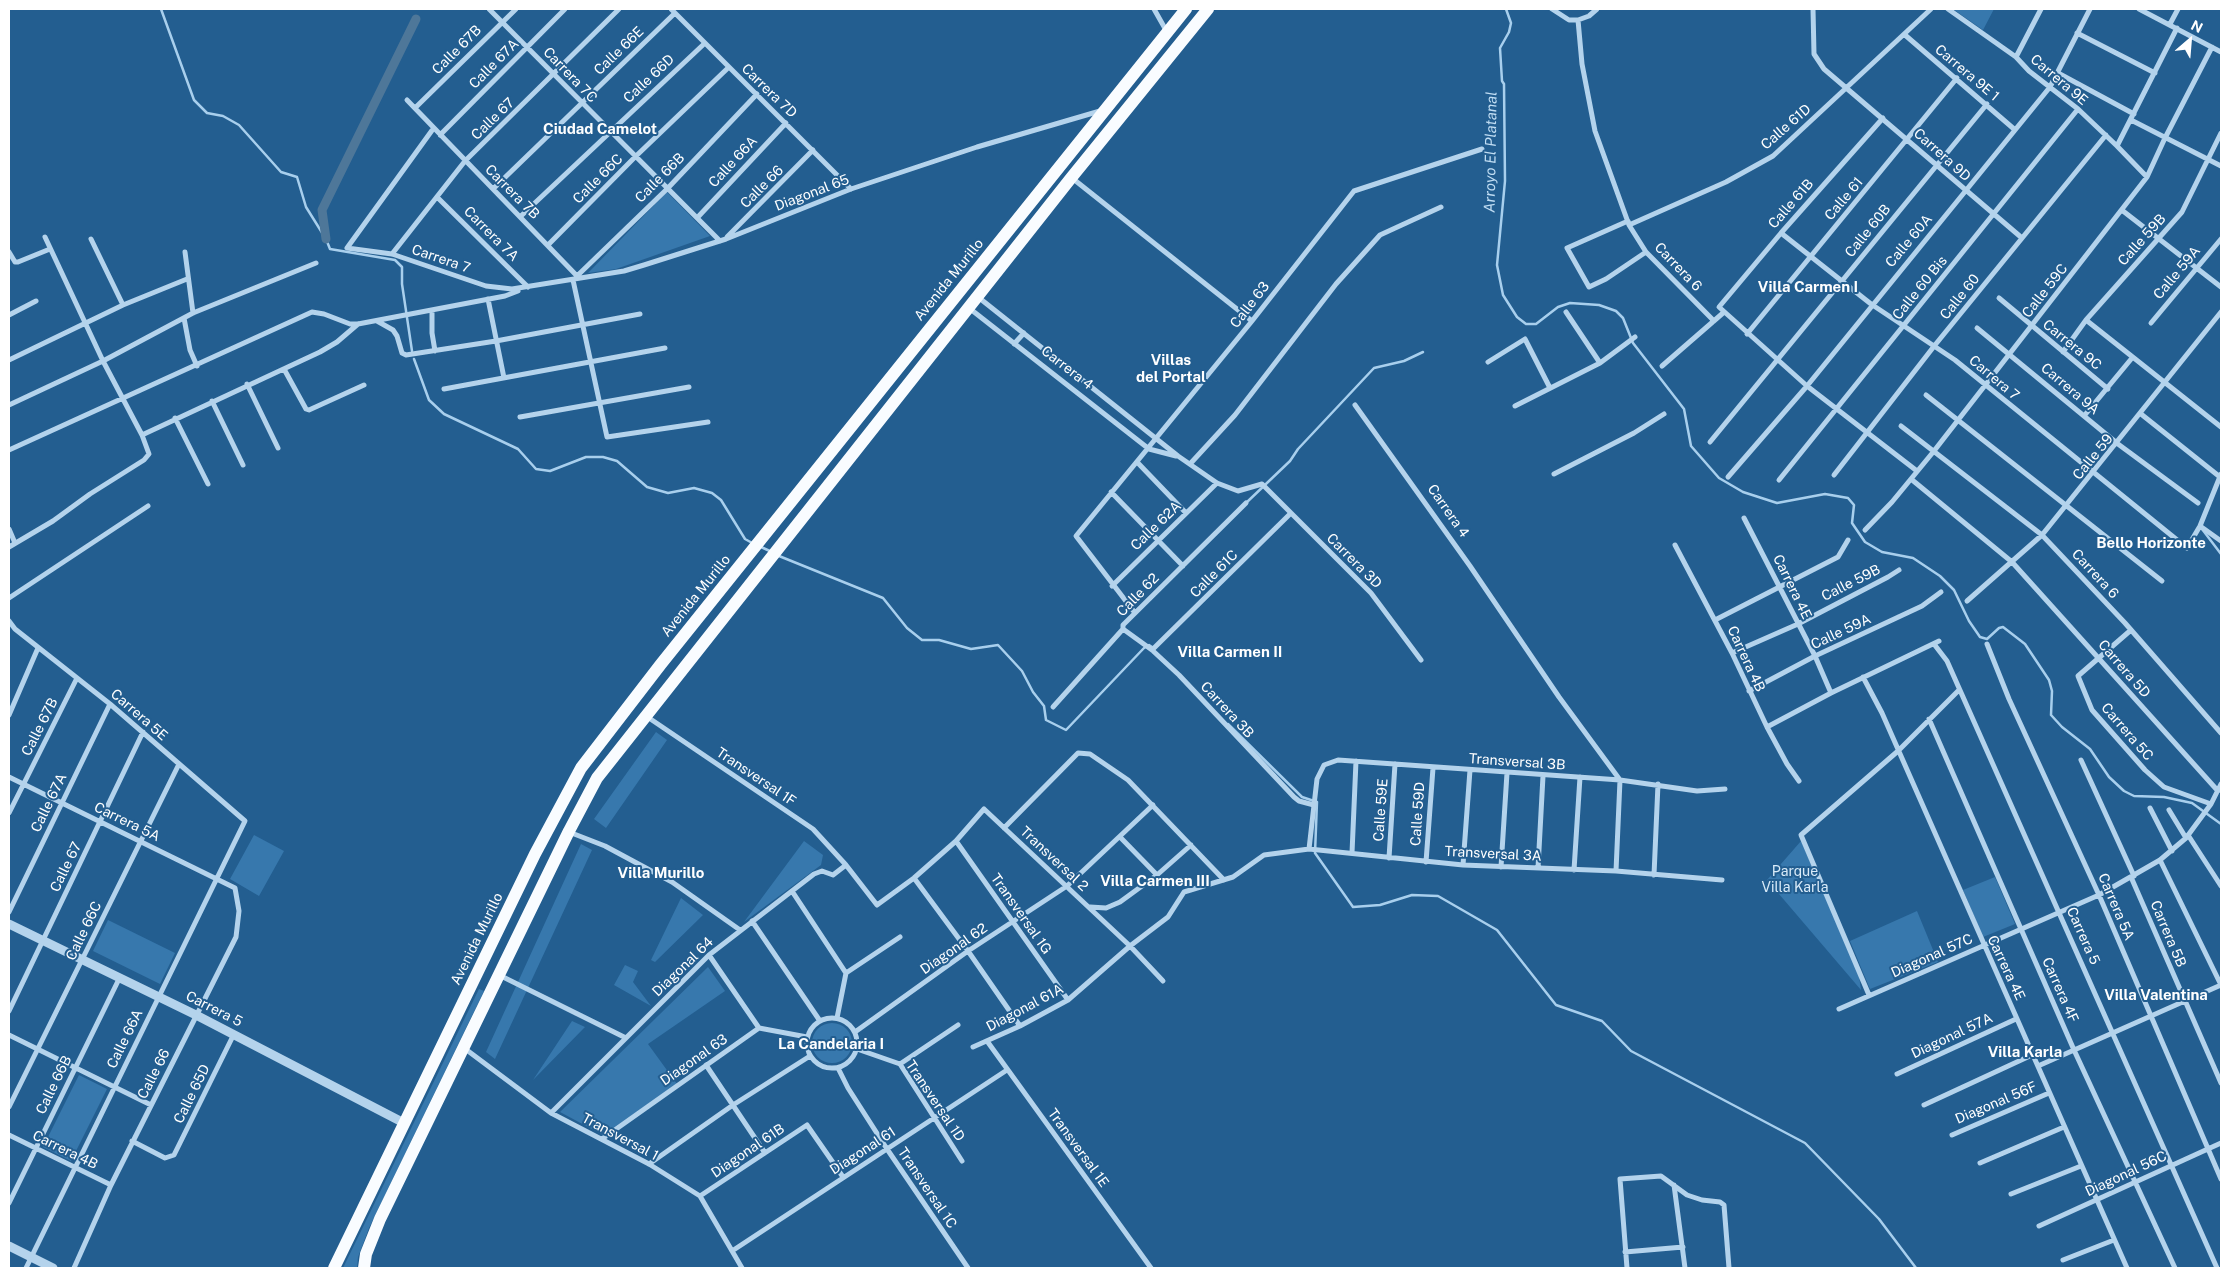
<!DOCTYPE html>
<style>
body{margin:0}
#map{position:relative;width:2230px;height:1277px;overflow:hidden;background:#235e90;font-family:"Public Sans",sans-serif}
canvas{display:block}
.frame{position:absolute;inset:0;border:10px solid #fff;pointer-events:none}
.north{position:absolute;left:2165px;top:15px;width:50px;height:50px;-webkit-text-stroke:4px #235e90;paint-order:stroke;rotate:27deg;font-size:14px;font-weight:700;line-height:20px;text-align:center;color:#fff}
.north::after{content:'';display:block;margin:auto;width:18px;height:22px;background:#fff;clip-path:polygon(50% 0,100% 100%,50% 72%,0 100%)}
</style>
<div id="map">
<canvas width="2230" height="1277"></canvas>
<div class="frame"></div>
<div class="north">N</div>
</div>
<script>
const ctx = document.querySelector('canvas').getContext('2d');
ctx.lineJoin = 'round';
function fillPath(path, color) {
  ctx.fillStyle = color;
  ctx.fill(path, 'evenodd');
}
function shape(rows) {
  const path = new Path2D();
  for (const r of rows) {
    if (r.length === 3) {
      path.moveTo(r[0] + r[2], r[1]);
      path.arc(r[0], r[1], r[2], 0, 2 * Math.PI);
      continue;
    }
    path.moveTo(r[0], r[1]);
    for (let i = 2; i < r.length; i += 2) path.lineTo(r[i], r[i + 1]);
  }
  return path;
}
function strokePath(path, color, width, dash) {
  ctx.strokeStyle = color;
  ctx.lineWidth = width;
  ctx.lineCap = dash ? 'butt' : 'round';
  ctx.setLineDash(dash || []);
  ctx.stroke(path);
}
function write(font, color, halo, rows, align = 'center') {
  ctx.font = font + ' "Public Sans",sans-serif';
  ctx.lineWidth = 4;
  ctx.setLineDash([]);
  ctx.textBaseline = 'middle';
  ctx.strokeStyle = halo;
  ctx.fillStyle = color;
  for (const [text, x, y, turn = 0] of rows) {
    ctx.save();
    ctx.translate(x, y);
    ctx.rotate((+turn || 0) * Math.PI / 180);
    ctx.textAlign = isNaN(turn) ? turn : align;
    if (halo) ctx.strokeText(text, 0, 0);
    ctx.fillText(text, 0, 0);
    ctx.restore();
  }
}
fillPath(shape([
 [1953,9,1994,9,1983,30],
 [667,192,710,236,616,269,588,273],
 [656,732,667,740,606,828,594,819],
 [254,835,284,851,259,896,230,879],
 [804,841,823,855,821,865,744,922],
 [1801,841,1859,976,1861,990,1767,880],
 [581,844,592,850,495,1059,486,1052],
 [1995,877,2015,924,1983,937,1963,890],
 [681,898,703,915,655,962,651,960],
 [1917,911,1938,962,1870,989,1850,941],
 [108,920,175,953,160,984,93,951],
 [625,965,638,971,633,982,651,1006,614,985],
 [708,967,725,991,648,1044,677,1084,603,1135,560,1112],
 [479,989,484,991,369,1228,358,1257,357,1268,343,1268],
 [572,1021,585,1027,533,1080],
 [832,1043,20],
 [79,1075,107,1089,71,1161,43,1147]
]), '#3778ad');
strokePath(shape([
 [161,9,194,100,207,113,223,116,239,125,281,172,297,177,306,207,326,239,330,249,395,260,402,267,402,284,412,351],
 [1506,9,1511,23,1509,32,1500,48,1502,81,1504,84,1505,181,1497,265,1503,295,1517,317,1526,324,1536,324,1558,307,1570,303,1599,305,1616,311,1623,318,1633,343,1684,409,1691,446,1719,478,1743,492,1777,503,1825,494,1848,498,1854,505,1852,523,1865,542,1882,552,1913,558,1940,576,1954,590,1969,621,1980,637,1987,639,1999,628,2003,627,2025,644,2049,680,2052,691,2051,715,2062,727,2090,749,2109,777,2124,791,2134,796,2164,797,2192,803,2221,824],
 [414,359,429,400,444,414,518,449,536,469,550,471,586,457,603,457,617,461,647,487,668,493,694,488,712,493,721,500,745,539,754,544],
 [1246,503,1290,461,1298,449,1374,368,1404,361,1423,352],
 [2202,529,2221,554],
 [761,547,772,552],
 [779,556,883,598,907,628,922,640,939,640,971,649,998,645,1022,671,1033,692,1044,706,1046,720,1066,730,1144,648,1149,645,1152,647],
 [1228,724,1302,797,1317,802,1315,853,1353,907,1380,905,1412,895,1438,896,1497,930,1556,1005,1602,1021,1631,1051,1805,1143,1879,1219,1916,1268]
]), '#a8cfed', 2.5);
strokePath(shape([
 [326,239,322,210,416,19]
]), '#4e7799', 9);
strokePath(shape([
 [489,9,720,241],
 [671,9,851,189],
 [1154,9,1167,32],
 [1552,9,1569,20,1578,20,1582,64,1595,131,1629,225,1646,252,1714,321],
 [1813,9,1814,54,1824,69,2022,238],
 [1948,9,2016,57,2029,71,2078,109,2117,146,2147,177],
 [2139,9,2221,52],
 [1578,20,1589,16,1597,9],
 [2170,24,2178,9],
 [2077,33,2155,73],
 [1905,35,2014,129],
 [2016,57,2041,9],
 [2058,73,2134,114],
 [407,100,578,277],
 [415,108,516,9],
 [1883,118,1781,233,1719,307,1807,386,1917,471],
 [2131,120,2221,166],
 [433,129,347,248,392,254,486,286,512,289,624,271,644,265,726,239,851,189,977,147,1100,111],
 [440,135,565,9],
 [2117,146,2177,28],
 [1072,178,1252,321],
 [493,189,675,13],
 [438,198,528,287],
 [2123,211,2221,287],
 [521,216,705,43],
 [697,218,786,123],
 [1628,221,1567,248,1589,287,1606,279,1646,252],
 [1629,225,1726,182,1773,156,1931,9],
 [1781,233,1871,304,1955,360,2187,548,2200,526,2221,474],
 [727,237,813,150],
 [91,239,123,305],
 [548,245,635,157,729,67],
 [9,252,15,262,18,262,50,249],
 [185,252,193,313],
 [392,254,465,161,619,9],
 [577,276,667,189,757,94],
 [573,280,607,437,708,422],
 [978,297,1178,456,1217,483,1238,491,1262,484,1371,593,1421,660],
 [1999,298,2108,389],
 [488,299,504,378],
 [969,308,1149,449,1176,456],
 [432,310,432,333,435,351],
 [1566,312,1600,363],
 [9,315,36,301],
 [184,318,190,350,197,366],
 [2086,320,2221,427],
 [377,321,393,330,397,336,402,353,406,355,496,341,640,314],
 [2151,323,2221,239],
 [1977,328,2118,444,2198,503],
 [1747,334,1957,78],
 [1014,344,1024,333],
 [2063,352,2086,320,2182,212,2221,133],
 [9,360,123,305,187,279],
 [1488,362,1525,339,1550,388],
 [1662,366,1723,313],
 [284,369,306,409,309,410,364,385],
 [247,384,278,448],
 [444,389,665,348],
 [1926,395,2162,581],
 [212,401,243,465],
 [9,405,103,361,193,313,316,263],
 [1355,405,1470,566,1559,697,1620,780,1616,871],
 [1515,406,1600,363,1635,337],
 [2141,414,2220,477],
 [2084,416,2132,358],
 [520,417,689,387],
 [175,418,208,484],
 [1901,426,2042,535,2125,623,2221,733],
 [142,435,320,352,337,342,358,324],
 [1710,442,1987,104],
 [9,450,312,312,324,314,350,324,358,324,505,296,518,291],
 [1137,462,1186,513],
 [1190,464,1235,415,1336,284,1380,235,1441,207],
 [1554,474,1634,433,1664,414],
 [1834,475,1935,345,2106,135],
 [1728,477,1807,386,2050,87,2090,9],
 [1911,479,2012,562,2218,791],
 [1779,480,2078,109],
 [1111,492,1183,566],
 [1744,518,1815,656,1831,693],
 [2200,526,2221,541],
 [9,529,15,543],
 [1865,530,1892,502,1934,451,2147,177,2165,138,2212,47],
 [1675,545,1732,653,1767,727,1787,764,1799,781],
 [9,547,53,521,90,494,144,460,149,454,142,435,103,361,45,237],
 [1112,586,1217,483],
 [9,598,148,506],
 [1967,601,2042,535,2221,312],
 [1135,613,1076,536,1252,321,1354,191,1482,149],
 [1715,620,1838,557,1848,540],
 [9,621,15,629,110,704,245,821,26,1268],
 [1123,629,1152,650,1179,675,1294,797,1299,801,1314,805],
 [2131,630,2078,676,2092,710,2145,770,2164,787,2211,804],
 [1934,644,1947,661,2217,1268],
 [1987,644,2009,699,2099,895,2221,1179],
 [1152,650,1291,513],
 [1732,653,1798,624,1888,577,1899,570],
 [1863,677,1882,713,2127,1268],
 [1749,691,1815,656,1922,606,1941,592],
 [1053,707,1123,629,1123,625,1246,503],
 [9,715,38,648],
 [646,716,813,829,846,865,877,905,914,878,956,841,984,809,1130,946,1163,981],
 [1929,719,2074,1050,2175,1268],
 [1767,727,1831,693,1939,641],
 [2081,760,2134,876],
 [9,777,235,888,239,911,236,937,111,1185,74,1268],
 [2150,808,2172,851],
 [2169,810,2186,838],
 [9,813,77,678],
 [1004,828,1078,753,1090,754,1128,780,1224,880],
 [569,832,605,846,672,882,740,930],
 [2188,835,2221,886],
 [1120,837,1157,875],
 [956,841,1068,1000],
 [1309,849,1317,779,1324,765,1338,760,1620,780,1697,791,1725,789],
 [1352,853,1356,761],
 [1389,858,1395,764],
 [2160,860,2221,985],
 [1426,862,1433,768],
 [1463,865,1470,770],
 [1501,867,1507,773],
 [1538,868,1543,776],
 [1574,870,1580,777],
 [1654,875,1658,784],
 [2131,877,2221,1083],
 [914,878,968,951,1020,1026],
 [792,891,846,973],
 [1090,907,1106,908,1120,902,1157,875,1191,845],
 [9,912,110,704],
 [752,921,820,1021],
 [709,955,759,1028],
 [499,975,626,1038],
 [1869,995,1801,835,1898,751,1959,690],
 [1839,1009,2099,895,2160,860,2186,838,2211,804,2221,784],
 [9,1011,143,732],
 [832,1043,25],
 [837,1018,846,973,900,937],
 [855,1032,968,951,1067,886,1153,805],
 [9,1035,151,1105],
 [987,1041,1151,1268],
 [973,1047,1020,1026,1068,1000,1130,946,1168,917,1184,892,1233,877,1264,855,1309,849,1463,865,1616,871,1722,880],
 [464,1048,551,1113,649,1164,700,1196,742,1268],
 [857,1049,900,1064,962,1161],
 [900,1064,958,1025],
 [706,1065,765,1153],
 [2038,1066,2221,985],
 [838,1068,848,1088,887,1149,968,1268],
 [1897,1074,2016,1019],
 [1924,1105,2032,1055],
 [9,1107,179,764],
 [551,1113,709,955,814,874,822,871,833,875,846,865],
 [9,1135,111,1185],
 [1952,1135,2049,1093],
 [602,1139,759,1028,807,1037],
 [132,1141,165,1158,174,1155,234,1034],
 [1980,1163,2064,1127],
 [649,1164,733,1105,810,1056],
 [1674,1185,1685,1268],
 [2011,1194,2081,1166],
 [700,1196,807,1125,843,1177],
 [9,1203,120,977],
 [2039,1226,2221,1143],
 [732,1251,1007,1070],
 [1625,1252,1683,1247],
 [2063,1260,2114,1240],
 [1627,1268,1620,1179,1661,1176,1687,1195,1702,1200,1720,1202,1724,1205,1729,1268]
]), '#b4d3ec', 5);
strokePath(shape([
 [9,924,196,1015,404,1123],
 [9,1246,53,1268]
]), '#b4d3ec', 9);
strokePath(shape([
 [334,1268,535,854,581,768,661,664,1186,9],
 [364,1268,366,1254,380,1219,569,831,597,778,1071,178,1208,9]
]), '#f9fcff', 12);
write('14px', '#fff', '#235e90', [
 ["Calle 67B",457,50,-45],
 ["Calle 66E",619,51,-44],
 ["Calle 67A",494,64,-45],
 ["Carrera 9E 1",1967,73,40],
 ["Carrera 7C",570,75,46],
 ["Calle 66D",649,79,-43],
 ["Carrera 9E",2059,80,40],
 ["Carrera 7D",769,91,44],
 ["Calle 67",493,119,-44],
 ["Calle 61D",1786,127,-41],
 ["Carrera 9D",1942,155,42],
 ["Calle 66A",733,162,-47],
 ["Calle 66B",660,178,-45],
 ["Calle 66C",598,179,-45],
 ["Calle 66",762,187,-45],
 ["Carrera 7B",512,192,45],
 ["Diagonal 65",812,193,-21],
 ["Calle 61",1844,199,-50],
 ["Calle 61B",1791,204,-49],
 ["Calle 60B",1868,231,-51],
 ["Carrera 7A",491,234,45],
 ["Calle 59B",2142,240,-48],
 ["Calle 60A",1909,241,-50],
 ["Carrera 7",441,259,19],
 ["Carrera 6",1678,267,46],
 ["Calle 59A",2177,273,-50],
 ["Avenida Murillo",949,280,-51],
 ["Calle 60 Bis",1920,288,-51],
 ["Calle 59C",2045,291,-52],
 ["Calle 60",1960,297,-51],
 ["Calle 63",1250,305,-52],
 ["Carrera 9C",2072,345,39],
 ["Carrera 4",1067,368,38],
 ["Carrera 7",1994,378,40],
 ["Carrera 9A",2070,389,40],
 ["Calle 59",2093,457,-51],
 ["Carrera 4",1448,511,55],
 ["Calle 62A",1156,526,-44],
 ["Carrera 3D",1354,561,45],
 ["Calle 61C",1214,574,-45],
 ["Carrera 6",2095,574,47],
 ["Calle 59B",1851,583,-27],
 ["Carrera 4E",1792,587,64],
 ["Calle 62",1138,595,-46],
 ["Avenida Murillo",696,596,-51],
 ["Calle 59A",1841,632,-25],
 ["Carrera 4B",1746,659,65],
 ["Carrera 5D",2124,669,49],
 ["Carrera 3B",1227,710,47],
 ["Carrera 5E",139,715,41],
 ["Calle 67B",40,727,-63],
 ["Carrera 5C",2127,732,49],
 ["Transversal 3B",1517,762,4],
 ["Transversal 1F",756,777,34],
 ["Calle 67A",49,803,-64],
 ["Calle 59E",1381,810,-86],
 ["Calle 59D",1418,814,-86],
 ["Carrera 5A",127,822,26],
 ["Transversal 3A",1493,854,3],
 ["Transversal 2",1054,859,43],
 ["Calle 67",66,867,-64],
 ["Carrera 5A",2116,907,67],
 ["Transversal 1G",1021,914,55],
 ["Calle 66C",84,931,-64],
 ["Carrera 5B",2168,934,67],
 ["Carrera 5",2083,936,66],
 ["Avenida Murillo",477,939,-64],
 ["Diagonal 62",954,949,-35],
 ["Diagonal 57C",1932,956,-24],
 ["Diagonal 64",683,967,-44],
 ["Carrera 4E",2006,968,65],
 ["Carrera 4F",2060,990,66],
 ["Diagonal 61A",1025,1008,-28],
 ["Carrera 5",214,1009,27],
 ["Diagonal 57A",1952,1036,-25],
 ["Calle 66A",125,1039,-64],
 ["Diagonal 63",694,1060,-35],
 ["Calle 66",154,1074,-63],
 ["Calle 66B",54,1085,-64],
 ["Calle 65D",192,1094,-64],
 ["Transversal 1D",935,1101,56],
 ["Diagonal 56F",1996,1103,-23],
 ["Transversal 1",620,1137,28],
 ["Transversal 1E",1078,1148,54],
 ["Carrera 4B",65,1150,26],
 ["Diagonal 61B",748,1151,-34],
 ["Diagonal 61",863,1151,-33],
 ["Diagonal 56C",2126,1174,-25],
 ["Transversal 1C",927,1188,56]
]);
write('14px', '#d9ebf9', '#235e90', [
 ["Parque",1795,872],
 ["Villa Karla",1795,888]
]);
write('bold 15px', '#fff', '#235e90', [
 ["Ciudad Camelot",600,129],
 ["Villa Carmen I",1808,287],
 ["Villas",1171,360],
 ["del Portal",1171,377],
 ["Bello Horizonte",2151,543],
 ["Villa Carmen II",1230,652],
 ["Villa Murillo",661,873],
 ["Villa Carmen III",1155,881],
 ["Villa Valentina",2156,995],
 ["La Candelaria I",831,1044],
 ["Villa Karla",2025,1052]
]);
write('italic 15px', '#c0ddf3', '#235e90', [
 ["Arroyo El Platanal",1491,152,-89]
]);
</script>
